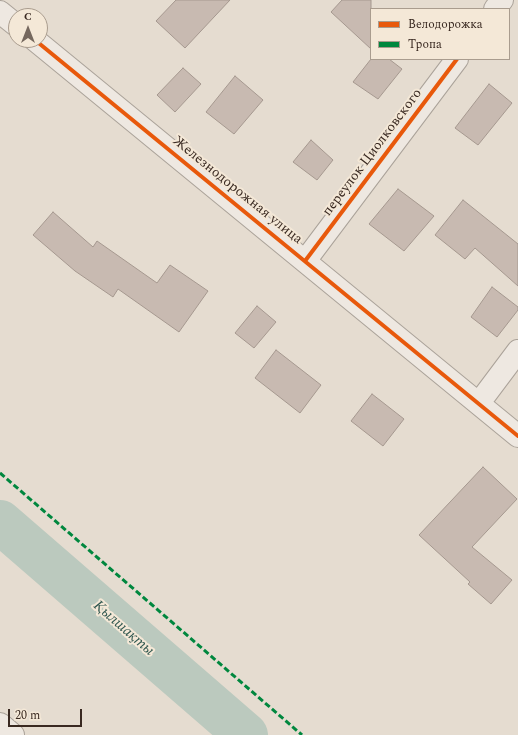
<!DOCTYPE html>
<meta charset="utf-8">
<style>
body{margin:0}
#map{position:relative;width:518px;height:735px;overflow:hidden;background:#e5dcd0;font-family:Spectral,serif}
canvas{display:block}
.legend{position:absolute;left:370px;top:8px;width:140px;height:52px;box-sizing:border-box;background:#f4e8d7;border:1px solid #a99c8e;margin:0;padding:5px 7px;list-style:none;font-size:12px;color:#392921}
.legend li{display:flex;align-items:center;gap:8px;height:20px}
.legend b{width:20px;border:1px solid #a99c8e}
.north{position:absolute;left:8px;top:8px;width:40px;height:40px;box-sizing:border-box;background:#f4e8d7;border:1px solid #a99c8e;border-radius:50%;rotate:0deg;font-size:11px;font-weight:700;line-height:16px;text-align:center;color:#392921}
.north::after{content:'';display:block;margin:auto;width:14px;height:18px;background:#75685e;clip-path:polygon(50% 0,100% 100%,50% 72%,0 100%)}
.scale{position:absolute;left:8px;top:709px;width:74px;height:18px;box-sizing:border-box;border:2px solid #392921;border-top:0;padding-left:5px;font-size:12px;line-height:14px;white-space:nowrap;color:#392921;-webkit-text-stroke:3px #f4e8d7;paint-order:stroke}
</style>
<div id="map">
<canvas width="518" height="735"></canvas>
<ul class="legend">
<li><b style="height:5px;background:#e8590c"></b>Велодорожка</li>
<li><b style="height:5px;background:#00873e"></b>Тропа</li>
</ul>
<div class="north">С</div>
<div class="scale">20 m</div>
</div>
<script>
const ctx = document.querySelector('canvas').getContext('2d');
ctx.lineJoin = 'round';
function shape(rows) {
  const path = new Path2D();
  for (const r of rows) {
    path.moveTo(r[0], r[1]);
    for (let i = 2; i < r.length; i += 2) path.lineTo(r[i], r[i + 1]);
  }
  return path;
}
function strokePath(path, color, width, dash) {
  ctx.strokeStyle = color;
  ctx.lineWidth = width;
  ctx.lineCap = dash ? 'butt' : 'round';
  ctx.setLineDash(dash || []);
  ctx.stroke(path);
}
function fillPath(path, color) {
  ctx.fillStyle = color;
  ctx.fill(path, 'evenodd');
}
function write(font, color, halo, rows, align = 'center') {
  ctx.font = font + ' Spectral,serif';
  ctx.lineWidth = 4;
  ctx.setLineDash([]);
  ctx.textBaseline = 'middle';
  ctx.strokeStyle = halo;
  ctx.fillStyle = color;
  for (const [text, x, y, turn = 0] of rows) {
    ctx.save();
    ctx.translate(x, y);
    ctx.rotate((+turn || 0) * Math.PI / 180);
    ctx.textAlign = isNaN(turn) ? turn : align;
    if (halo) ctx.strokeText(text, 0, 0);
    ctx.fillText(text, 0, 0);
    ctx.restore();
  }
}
strokePath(shape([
 [0,522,246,735]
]), '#bbc9be', 44);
const building = shape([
 [176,0,230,0,185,48,156,21,176,0],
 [342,0,371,0,371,49,331,12,342,0],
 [371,59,389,59,402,69,378,99,353,82,371,59],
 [183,68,201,84,175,112,157,95,183,68],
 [235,76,263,100,234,134,206,112,235,76],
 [489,84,512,103,478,145,455,128,489,84],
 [311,140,333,160,317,180,293,162,311,140],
 [398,189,434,216,404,251,369,224,398,189],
 [463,200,518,244,518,286,475,248,465,259,435,235,463,200],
 [53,212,93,247,97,241,157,283,170,265,208,291,179,332,118,289,113,297,75,271,33,235,53,212],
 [492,287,518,307,518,310,497,337,471,317,492,287],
 [257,306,276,322,254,348,235,333,257,306],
 [276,350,321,385,300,413,255,378,276,350],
 [372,394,404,419,383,446,351,421,372,394],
 [483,467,517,499,472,547,512,580,491,604,468,584,470,582,419,535,483,467]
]);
fillPath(building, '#c8bab1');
strokePath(building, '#a5988f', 1);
const minor = shape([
 [495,9,502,0],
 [0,12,16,25],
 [35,40,518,436],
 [305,261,457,59],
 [479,403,518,351]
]);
const tertiary = shape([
 [0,724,13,735]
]);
strokePath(minor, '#aaa299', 24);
strokePath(tertiary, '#aaa299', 24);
strokePath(minor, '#eee8e1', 22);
strokePath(tertiary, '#eee8e1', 22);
strokePath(shape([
 [0,473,302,735]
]), '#00873e', 3, [6, 3]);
strokePath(shape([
 [35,40,518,436],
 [305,261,457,59]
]), '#e8590c', 4);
write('14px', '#392921', '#f4e8d7', [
 ["переулок Циолковского",373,153,-53],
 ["Железнодорожная улица",237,191,39]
]);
write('italic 15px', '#315850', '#f4e8d7', [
 ["Қылшақты",123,629,41]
]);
</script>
